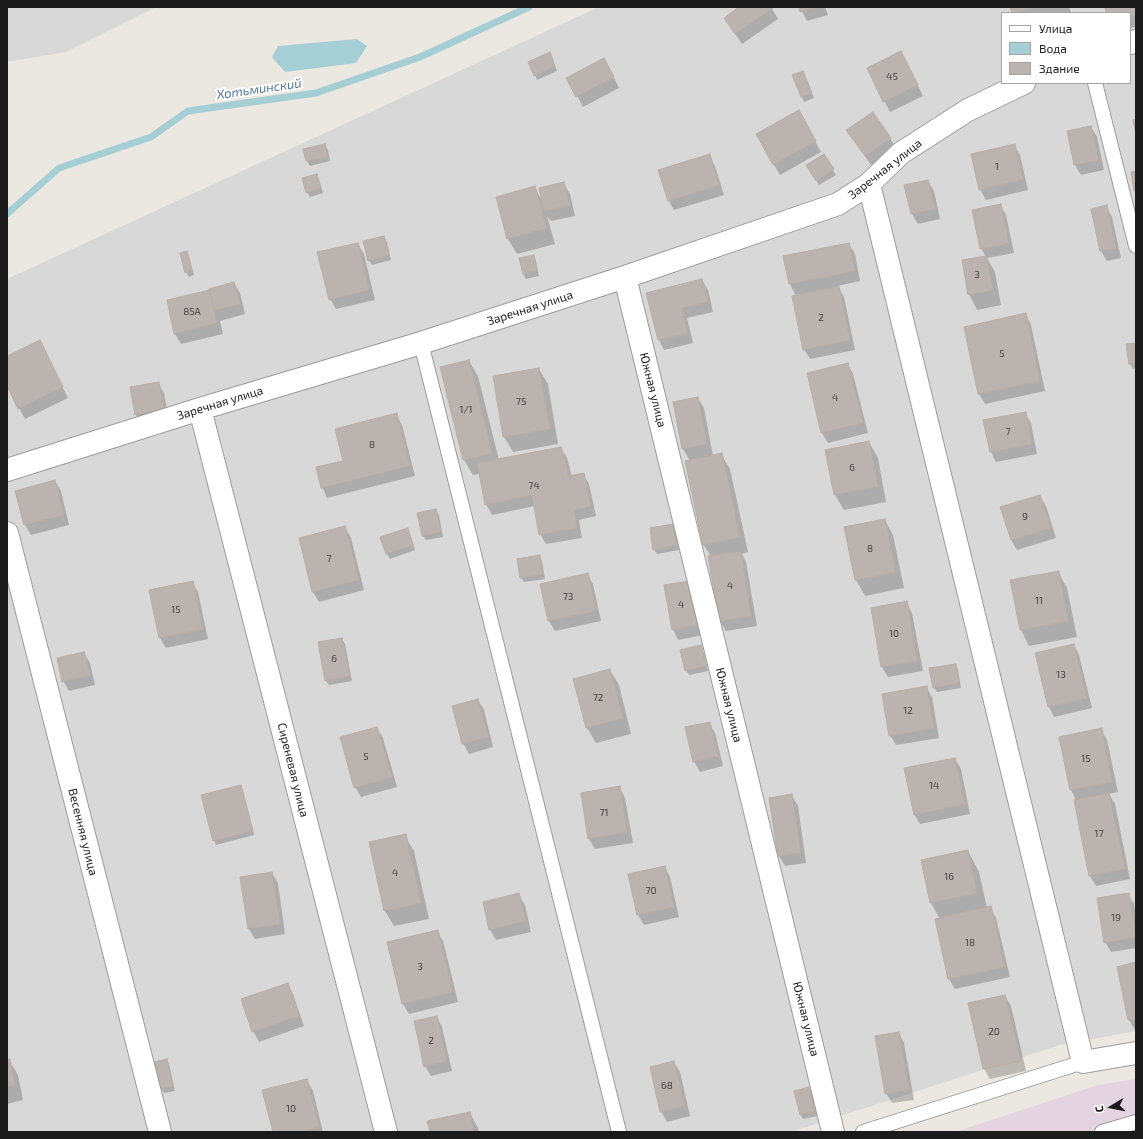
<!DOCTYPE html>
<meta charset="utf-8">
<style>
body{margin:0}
#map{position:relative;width:1143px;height:1139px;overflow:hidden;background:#ebe7e1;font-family:"Exo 2",sans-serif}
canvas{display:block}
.frame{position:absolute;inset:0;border:8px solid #1b1b1b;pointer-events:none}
.legend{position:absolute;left:1001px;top:12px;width:130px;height:72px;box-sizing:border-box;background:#fff;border:1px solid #a4a4a4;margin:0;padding:5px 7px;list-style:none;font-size:12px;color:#1b1b1b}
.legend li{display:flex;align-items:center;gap:8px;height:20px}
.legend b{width:20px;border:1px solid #a4a4a4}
.north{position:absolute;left:1091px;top:1087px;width:40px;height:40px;-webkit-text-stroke:3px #fff;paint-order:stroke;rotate:260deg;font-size:11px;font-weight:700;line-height:16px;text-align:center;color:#1b1b1b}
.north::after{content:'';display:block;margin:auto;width:14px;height:18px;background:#1b1b1b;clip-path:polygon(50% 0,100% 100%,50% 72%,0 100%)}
</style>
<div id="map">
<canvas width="1143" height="1139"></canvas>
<div class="frame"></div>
<ul class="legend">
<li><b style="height:5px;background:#fff"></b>Улица</li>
<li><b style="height:11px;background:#a6ced5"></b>Вода</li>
<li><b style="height:11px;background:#bbb3af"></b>Здание</li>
</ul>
<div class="north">С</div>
</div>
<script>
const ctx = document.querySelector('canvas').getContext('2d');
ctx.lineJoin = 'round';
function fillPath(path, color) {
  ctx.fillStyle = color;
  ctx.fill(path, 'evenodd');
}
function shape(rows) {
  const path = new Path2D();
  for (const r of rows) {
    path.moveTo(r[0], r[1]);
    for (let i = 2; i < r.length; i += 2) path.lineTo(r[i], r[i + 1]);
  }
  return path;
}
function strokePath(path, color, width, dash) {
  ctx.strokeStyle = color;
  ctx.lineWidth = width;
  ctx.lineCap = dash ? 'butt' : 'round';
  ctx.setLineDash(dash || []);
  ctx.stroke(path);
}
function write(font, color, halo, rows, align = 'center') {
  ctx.font = font + ' "Exo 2",sans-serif';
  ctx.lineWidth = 4;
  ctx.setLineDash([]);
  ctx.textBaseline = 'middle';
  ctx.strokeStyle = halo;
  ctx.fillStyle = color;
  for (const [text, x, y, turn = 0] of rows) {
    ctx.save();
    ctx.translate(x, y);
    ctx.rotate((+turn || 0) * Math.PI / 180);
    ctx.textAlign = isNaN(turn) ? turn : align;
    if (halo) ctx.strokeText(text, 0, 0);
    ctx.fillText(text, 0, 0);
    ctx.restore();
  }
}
fillPath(shape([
 [7,7,156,7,66,52,7,62],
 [599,7,1136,7,1136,1031,1060,1045,791,1132,7,1132,7,279],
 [1002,13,1130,13,1130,83,1002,83]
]), '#d9d8d8');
fillPath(shape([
 [1136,1079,1136,1132,955,1132,1098,1085]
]), '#e4d4e2');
fillPath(shape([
 [357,39,367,46,356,63,285,72,272,57,278,46]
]), '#a6ced5');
fillPath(shape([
 [741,7,771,7,778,19,742,44,731,28],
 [800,7,825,7,828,15,807,21],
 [1011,7,1069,7,1071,12,1068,13,1013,13],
 [1106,7,1136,7,1136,27,1130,28,1130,13,1107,13],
 [552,58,557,71,537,80,535,75],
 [907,63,923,96,890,112,868,69],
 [610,69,619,88,583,107,568,78],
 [794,75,805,77,814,98,804,102],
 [799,112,821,152,780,175,757,135],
 [1091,127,1097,137,1104,170,1081,175,1075,165,1068,132],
 [848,131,890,138,896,148,871,165,854,141],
 [325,145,328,150,330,161,310,166,307,161],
 [1014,145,1020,155,1028,190,986,200,980,189],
 [823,155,836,175,819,185,807,166],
 [709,156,715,166,724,195,674,210,668,200],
 [316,175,319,180,323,193,310,197,307,192],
 [928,181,934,191,940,219,918,224,912,214,906,186],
 [564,184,570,194,575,216,551,221,547,216,555,244,517,254,508,239,534,187,542,200],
 [1000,205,1006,215,1014,253,987,258,995,272,1001,305,977,310,969,294,986,257,981,248],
 [1106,206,1112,217,1121,258,1107,261,1101,251,1092,210],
 [384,237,387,242,391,260,372,265,369,260],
 [358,244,364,254,375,300,336,309,330,299],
 [849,244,855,254,860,281,838,286,844,297,855,350,810,359,804,349,796,296,790,284],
 [187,252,189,257,194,275,189,277,186,272],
 [534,256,536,261,539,276,526,279,523,274,520,259],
 [702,280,708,290,713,312,687,318,693,343,664,350,659,340],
 [234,283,240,293,245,314,220,321,223,334,181,344,175,334,211,291],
 [1026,314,1031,325,1045,391,985,404,979,394,965,327],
 [1136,344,1136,368,1133,369,1130,364],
 [45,352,68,398,25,419,7,384,7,357],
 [469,361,478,376,499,460,561,448,567,458,572,477,583,474,589,484,596,516,579,520,582,538,546,544,540,534,535,506,492,515,486,504,479,474,473,475,464,460],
 [848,364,853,374,868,433,828,443,822,433,808,374],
 [539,369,548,384,558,444,513,452,504,437],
 [158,383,164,393,169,420,142,425,136,415,131,388],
 [698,398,704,408,713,456,721,454,730,469,748,552,742,554,746,562,757,626,726,631,720,621,711,557,704,545,686,462,690,461,683,449,674,403],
 [1025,413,1031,423,1037,454,996,462,991,452],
 [396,415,402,425,415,476,327,498,322,487],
 [869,442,878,458,886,502,844,510,835,495],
 [55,481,61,491,69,525,31,535,25,525,16,491],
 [1040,496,1046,506,1056,538,1017,550,1011,540],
 [436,510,439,515,443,537,426,540,423,536],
 [885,520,893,535,904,588,865,596,856,580,846,527],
 [672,525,675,530,679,550,657,554,654,549],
 [345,527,351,538,364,590,319,602,313,592],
 [407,529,410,534,415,550,390,559,387,554,381,537],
 [539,556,542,561,545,579,524,582,521,578],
 [1058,572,1067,588,1077,637,1029,646,1021,630,1011,581],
 [587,574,593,584,601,621,555,631,549,621,541,584],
 [192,582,198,592,208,639,166,648,160,638],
 [689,582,703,635,678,640,673,629],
 [906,602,912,613,923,671,888,677,882,667,872,608],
 [342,639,345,644,352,681,329,685,326,681],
 [1074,645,1079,655,1092,708,1054,717,1049,707],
 [701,646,703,650,708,671,689,675,686,670],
 [84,653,90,663,95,685,69,691,63,681],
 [955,665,958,669,961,688,937,692,934,688],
 [610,670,619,685,631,734,596,743,587,728],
 [926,687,932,697,939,738,896,745,890,735],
 [478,700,484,710,493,747,469,754,463,743],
 [709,723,715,733,723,766,700,772,694,761],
 [377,728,383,738,397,787,361,797,355,787],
 [1101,730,1107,740,1118,792,1109,794,1115,804,1130,879,1096,886,1090,876,1075,801,1076,800,1071,790,1060,738],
 [955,759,961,769,970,814,920,824,914,814],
 [241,786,243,791,254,835,216,845,214,840],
 [620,788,625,798,633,843,595,849,589,839],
 [792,796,798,806,806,863,785,866,779,856,770,799],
 [405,836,414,851,429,919,394,926,385,911,371,843],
 [968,851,979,872,987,908,990,908,996,918,1010,977,955,989,949,979,936,920,940,919,931,903,922,861],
 [665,867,670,877,679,917,644,925,638,915,629,875],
 [272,873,278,883,285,934,255,939,249,929],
 [1128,894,1134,904,1136,917,1136,948,1111,952,1105,942],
 [519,895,525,905,531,932,496,940,490,930],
 [437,931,443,941,458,1002,409,1014,403,1004],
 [1136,963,1136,1030,1135,1030,1129,1020,1118,967],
 [288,984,293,994,304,1026,259,1042,253,1031],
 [1005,996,1011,1006,1026,1071,990,1079,984,1069,969,1004],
 [437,1017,442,1027,452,1071,431,1076,425,1066],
 [899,1033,904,1043,914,1100,892,1103,886,1093],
 [7,1060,9,1060,18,1075,23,1100,7,1104],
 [167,1060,169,1064,175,1091,164,1093,161,1088],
 [674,1062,680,1072,690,1116,667,1122,661,1111],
 [307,1080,313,1091,323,1132,274,1132],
 [809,1088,812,1093,817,1116,803,1119,801,1115],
 [470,1113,478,1128,479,1132,431,1132]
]), '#0003');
strokePath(shape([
 [7,214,59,168,151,137,188,111,316,93,420,57,529,7]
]), '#a6ced5', 7);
const building = shape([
 [739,7,772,7,773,8,735,34,724,18,739,7],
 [799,7,814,7,800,12,799,7],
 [1010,7,1034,7,1018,13,1012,13,1010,7],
 [1105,7,1136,7,1136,16,1130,17,1130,13,1106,13,1105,7],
 [901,51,918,85,883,102,867,68,901,51],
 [550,52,555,66,534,76,528,62,550,52],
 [604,58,614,77,576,97,566,78,604,58],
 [803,71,812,93,801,97,792,75,803,71],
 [799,110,816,141,773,165,756,134,799,110],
 [873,112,891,138,865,156,846,130,873,112],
 [1136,119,1136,135,1133,120,1136,119],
 [1091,126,1099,160,1074,165,1067,131,1091,126],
 [325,144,328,157,306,161,303,149,325,144],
 [1015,144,1023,179,979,190,971,154,1015,144],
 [710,154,719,185,668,201,658,170,710,154],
 [824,154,834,169,816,181,806,165,824,154],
 [1136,171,1136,191,1134,191,1131,172,1136,171],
 [317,174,321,188,306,193,302,178,317,174],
 [928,180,935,209,911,214,904,185,928,180],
 [564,182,570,205,544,211,539,188,564,182],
 [535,186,547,228,507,239,496,197,535,186],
 [1001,204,1009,243,980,249,972,210,1001,204],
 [1107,205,1116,248,1100,251,1091,209,1107,205],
 [384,236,389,255,368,261,363,241,384,236],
 [358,243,369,290,329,300,317,252,358,243],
 [849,243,855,271,789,284,783,256,849,243],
 [187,251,192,270,185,273,180,253,187,251],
 [534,255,537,271,523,274,519,258,534,255],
 [986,256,993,290,968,295,962,260,986,256],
 [702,279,708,302,682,308,688,333,658,340,646,293,702,279],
 [234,282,240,304,215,310,209,289,234,282],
 [839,286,850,340,803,350,792,296,839,286],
 [210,290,217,323,174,334,167,300,210,290],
 [1026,313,1040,381,978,394,964,327,1026,313],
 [40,340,63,387,18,409,7,386,7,356,40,340],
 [1136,343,1136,363,1129,364,1126,344,1136,343],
 [469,360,492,453,463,460,440,367,469,360],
 [848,363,863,423,821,433,807,373,848,363],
 [539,368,550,429,503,437,493,376,539,368],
 [159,382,164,410,135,415,130,387,159,382],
 [698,397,707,444,682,449,673,402,698,397],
 [1026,412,1032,444,990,452,983,420,1026,412],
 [397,413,410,466,321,488,316,467,343,461,335,429,397,413],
 [869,441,878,487,834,495,825,450,869,441],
 [561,447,564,457,565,457,568,476,584,473,591,506,574,510,577,528,539,535,532,495,485,505,477,463,561,447],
 [722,453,740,537,703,545,685,461,722,453],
 [55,480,64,515,24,525,15,491,55,480],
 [1040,495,1051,528,1011,540,1000,507,1040,495],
 [436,509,441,532,422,536,417,513,436,509],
 [885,519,896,572,855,580,844,527,885,519],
 [673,524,677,545,653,550,650,528,673,524],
 [345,526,359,580,312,592,299,538,345,526],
 [408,528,413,545,386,554,380,537,408,528],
 [741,551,751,616,719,621,708,556,741,551],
 [540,555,543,574,520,578,517,559,540,555],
 [1059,571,1068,621,1020,630,1010,580,1059,571],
 [588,573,596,611,548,621,540,584,588,573],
 [193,581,203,629,159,638,149,590,193,581],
 [690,581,698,625,672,630,664,585,690,581],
 [907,601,917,661,881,667,871,608,907,601],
 [342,638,350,676,325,681,318,642,342,638],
 [1074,644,1087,698,1048,707,1035,653,1074,644],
 [701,645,706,666,685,671,680,650,701,645],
 [84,652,90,675,62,682,57,658,84,652],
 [956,664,959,683,933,688,929,668,956,664],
 [610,669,623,718,586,728,573,679,610,669],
 [927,686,934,728,889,736,882,694,927,686],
 [478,699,488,737,462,744,452,706,478,699],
 [710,722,718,756,693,762,685,727,710,722],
 [377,727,392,777,354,788,340,737,377,727],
 [1102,728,1112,782,1070,790,1059,737,1102,728],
 [955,758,965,804,914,815,904,768,955,758],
 [241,785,253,831,213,841,201,795,241,785],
 [620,786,627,832,588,839,581,793,620,786],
 [1109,793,1125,869,1089,876,1074,800,1109,793],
 [792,794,801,853,778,856,769,798,792,794],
 [406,834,421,903,384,911,369,842,406,834],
 [968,850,977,893,930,903,921,860,968,850],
 [665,866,674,907,637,915,628,874,665,866],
 [272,872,280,924,248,929,240,877,272,872],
 [519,893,526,921,489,930,483,902,519,893],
 [1129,893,1136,937,1104,943,1097,898,1129,893],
 [991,906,1005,967,948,979,935,919,991,906],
 [438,930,453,992,402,1004,387,942,438,930],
 [1136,962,1136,1019,1128,1020,1117,967,1136,962],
 [288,983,299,1016,252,1032,241,999,288,983],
 [1005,995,1021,1061,983,1069,968,1003,1005,995],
 [437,1016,447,1061,424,1067,414,1021,437,1016],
 [899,1032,909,1089,885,1094,875,1036,899,1032],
 [7,1059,10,1059,15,1085,7,1087,7,1059],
 [167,1059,173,1086,160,1089,154,1062,167,1059],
 [674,1061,685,1106,660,1112,650,1067,674,1061],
 [307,1079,319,1127,301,1132,273,1132,262,1090,307,1079],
 [809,1087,815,1111,800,1115,794,1091,809,1087],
 [470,1112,474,1132,430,1132,427,1121,470,1112]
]);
fillPath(building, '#bbb3af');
strokePath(building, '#bbada5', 1);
const lane = shape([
 [1095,83,1136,246],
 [421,343,619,1132],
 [863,1132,1083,1062],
 [1102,1132,1136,1122]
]);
const street = shape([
 [1130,43,1136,41],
 [869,184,1083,1062,1136,1053],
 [625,277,833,1132],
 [200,409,386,1132],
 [7,470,200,409,421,343,625,277,838,204,869,184,901,153,968,110,1024,83],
 [7,533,160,1132]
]);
strokePath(lane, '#9c9c9c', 16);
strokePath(street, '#9c9c9c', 24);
strokePath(lane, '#fff', 14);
strokePath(street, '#fff', 22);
write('10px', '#434140', null, [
 ["45",892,77],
 ["1",997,167],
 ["3",977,275],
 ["85А",192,312],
 ["2",821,318],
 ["5",1002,354],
 ["4",835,398],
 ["75",521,402],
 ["1/1",466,410],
 ["7",1008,432],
 ["8",372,445],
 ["6",852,468],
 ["74",534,486],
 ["9",1025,517],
 ["8",870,549],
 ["7",329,559],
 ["4",730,586],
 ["73",568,597],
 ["11",1039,601],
 ["4",681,605],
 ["15",176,610],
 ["10",894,634],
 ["6",334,659],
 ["13",1061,675],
 ["72",598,698],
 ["12",908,711],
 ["5",366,757],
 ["15",1086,759],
 ["14",934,786],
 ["71",604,813],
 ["17",1099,834],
 ["4",395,873],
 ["16",949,877],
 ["70",651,891],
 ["19",1116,918],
 ["18",970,943],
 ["3",420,967],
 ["20",994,1032],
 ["2",431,1041],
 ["68",667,1086],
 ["10",291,1109]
]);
write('12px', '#1b1b1b', '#fff', [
 ["Заречная улица",885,169,-38],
 ["Заречная улица",530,308,-18],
 ["Южная улица",653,390,76],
 ["Заречная улица",220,403,-17],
 ["Южная улица",729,705,76],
 ["Сиреневая улица",293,770,76],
 ["Весенняя улица",83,832,76],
 ["Южная улица",806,1019,76]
]);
write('italic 13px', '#507a98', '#fff', [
 ["Хотьминский",259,89,-8]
]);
</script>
